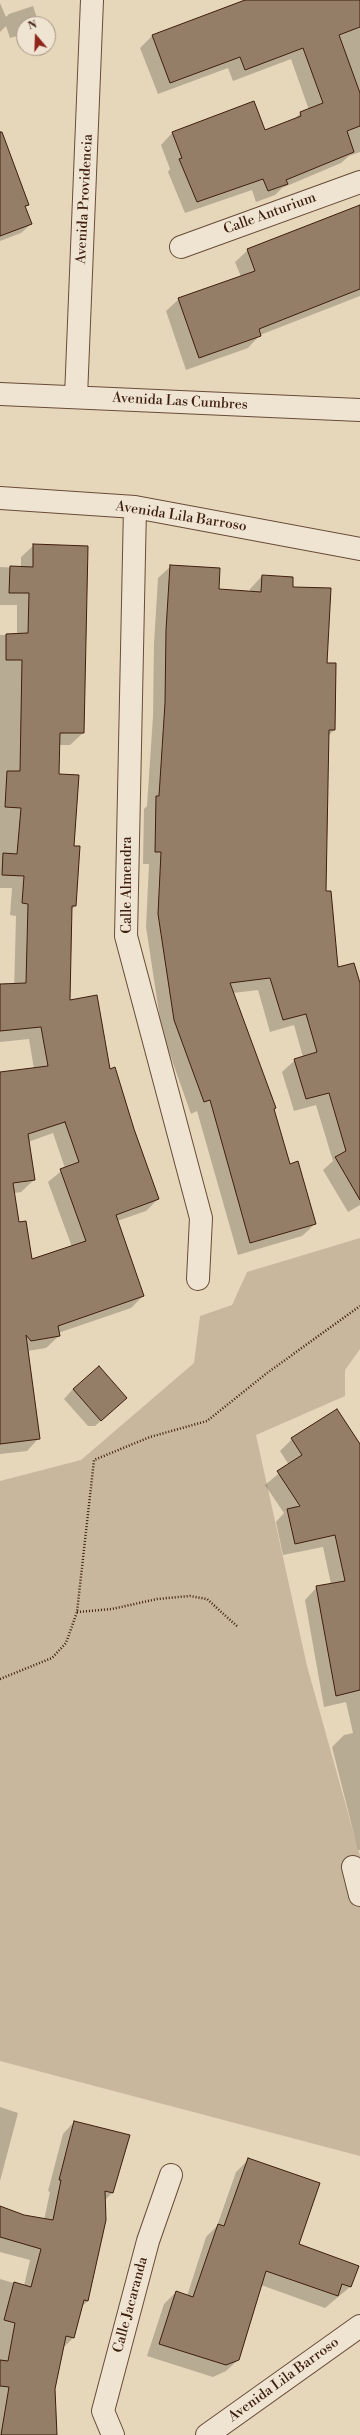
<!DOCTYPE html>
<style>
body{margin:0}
#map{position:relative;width:360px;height:2435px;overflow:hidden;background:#e6d6ba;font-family:"Libre Bodoni",serif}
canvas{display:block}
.north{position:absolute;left:16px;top:16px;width:40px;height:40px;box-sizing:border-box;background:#efe4d2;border:1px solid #a89583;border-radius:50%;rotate:341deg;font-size:11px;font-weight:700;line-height:16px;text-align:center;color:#3e1e0d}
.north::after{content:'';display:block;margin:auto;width:14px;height:18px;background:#8f2418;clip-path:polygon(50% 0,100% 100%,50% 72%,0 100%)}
</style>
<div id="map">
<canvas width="360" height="2435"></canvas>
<div class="north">N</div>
</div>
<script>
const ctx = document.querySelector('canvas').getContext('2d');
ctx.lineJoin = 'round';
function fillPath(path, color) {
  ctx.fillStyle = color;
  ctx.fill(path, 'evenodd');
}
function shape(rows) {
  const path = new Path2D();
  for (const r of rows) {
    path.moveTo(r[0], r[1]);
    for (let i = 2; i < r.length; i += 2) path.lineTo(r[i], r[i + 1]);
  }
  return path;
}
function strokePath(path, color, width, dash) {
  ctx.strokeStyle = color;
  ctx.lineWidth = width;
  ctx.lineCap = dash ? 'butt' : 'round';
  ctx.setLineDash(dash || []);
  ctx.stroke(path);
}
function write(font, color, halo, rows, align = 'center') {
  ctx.font = font + ' "Libre Bodoni",serif';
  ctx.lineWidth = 3;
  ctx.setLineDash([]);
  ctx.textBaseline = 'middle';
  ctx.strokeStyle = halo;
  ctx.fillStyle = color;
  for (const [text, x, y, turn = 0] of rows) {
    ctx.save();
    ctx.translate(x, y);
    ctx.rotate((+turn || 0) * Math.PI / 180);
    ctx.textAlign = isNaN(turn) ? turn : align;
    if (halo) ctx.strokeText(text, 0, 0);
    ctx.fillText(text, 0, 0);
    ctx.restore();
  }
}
fillPath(shape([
 [360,1238,360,1349,345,1370,345,1396,256,1435,307,1666,360,1856,360,2156,0,2061,0,1481,81,1460,194,1363,200,1316,232,1305,247,1272]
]), '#c9b79d');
fillPath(shape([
 [247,0,360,0,360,152,349,156,341,163,282,188,275,195,256,202,252,190,185,213,168,172,170,169,161,145,172,133,254,102,265,132,293,120,301,113,309,110,291,59,233,81,228,68,158,94,140,48,152,36],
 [0,3,6,17,9,14,33,6,39,24,24,24,24,34,10,38,6,26,0,32],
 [0,156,28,205,25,208,31,224,21,233,0,241],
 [360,206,360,296,260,335,248,348,186,370,166,311,179,299,241,277,235,262,248,250],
 [34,545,83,733,70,745,59,745,58,774,73,847,75,906,71,910,69,1001,109,1070,158,1199,146,1211,117,1221,143,1296,131,1308,58,1333,59,1336,46,1348,27,1351,39,1438,27,1451,0,1454,0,1070,0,1073,34,1069,29,1039,0,1042,0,995,14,993,16,916,10,915,12,888,0,888,0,635,17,635,17,605,0,605,0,567,21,568,21,557],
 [53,1133,65,1168,48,1182,72,1247,31,1260,18,1223,14,1193,21,1192,34,1180,28,1142],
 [171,566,218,590,250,592,250,589,262,576,292,588,326,664,334,730,328,736,325,893,337,969,360,989,360,1205,348,1212,323,1170,333,1161,316,1105,294,1111,282,1072,295,1060,303,1057,294,1025,270,1032,258,990,233,993,289,1165,315,1224,302,1236,238,1255,197,1111,191,1114,162,1032,146,927,149,864,143,864,144,809,147,806,153,716,154,643,158,578],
 [73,1389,126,1398,95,1426,88,1426,64,1399],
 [292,1439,360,1446,360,1464,355,1469,294,1508,360,1494,360,1850,358,1850,332,1747,344,1735,353,1733,346,1702,324,1707,305,1600,317,1587,331,1584,323,1547,283,1555,276,1522,284,1513,265,1485,289,1465,280,1451],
 [0,2107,18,2113,0,2181],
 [74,2122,128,2136,112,2193,104,2201,88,2301,81,2307,73,2338,62,2349,54,2389,57,2435,0,2435,0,2279,24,2286,30,2260,0,2252,0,2207,24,2216,44,2220,50,2192,48,2191,63,2134],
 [248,2160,298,2245,350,2287,325,2308,261,2285,239,2359,226,2371,213,2377,147,2356,164,2304,176,2292,187,2296,206,2237,217,2226,236,2172]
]), '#0003');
const building = shape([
 [245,0,360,0,360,27,339,35,360,93,360,126,347,131,354,152,286,180,288,184,268,191,263,179,197,202,179,159,182,158,172,132,254,101,265,130,301,116,300,112,323,103,303,48,245,70,240,57,170,83,152,35,245,0],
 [0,132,2,132,29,205,25,206,32,224,0,236,0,132],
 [360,205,360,289,259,329,261,336,199,358,178,298,255,271,247,249,360,205],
 [33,544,88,546,84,733,60,733,59,774,79,775,74,846,80,846,76,906,72,906,70,1000,97,995,110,1069,115,1067,134,1129,159,1199,116,1215,144,1296,58,1326,60,1336,31,1341,26,1335,40,1439,0,1444,0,1072,48,1066,41,1027,0,1031,0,984,26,983,28,904,22,903,24,876,2,875,3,853,17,854,21,808,5,807,7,771,20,771,22,660,6,660,6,634,28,633,29,593,9,593,10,566,33,567,33,544],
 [65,1122,79,1162,60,1169,86,1241,32,1259,26,1221,19,1222,13,1183,35,1180,28,1134,65,1122],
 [170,565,220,568,219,589,261,592,262,575,293,577,293,587,331,588,327,663,336,663,335,730,329,730,326,891,331,891,338,967,354,963,360,983,360,1200,335,1157,346,1151,329,1093,306,1099,294,1059,317,1052,306,1014,283,1020,270,978,230,983,276,1108,274,1109,290,1164,298,1161,316,1224,250,1243,210,1100,204,1102,174,1020,158,914,161,852,155,852,156,796,159,796,165,703,166,630,170,565],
 [99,1366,127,1398,101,1421,73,1389,99,1366],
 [337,1409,360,1444,360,1690,336,1696,316,1586,345,1581,335,1535,295,1544,287,1509,300,1506,277,1471,302,1455,291,1438,337,1409],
 [74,2121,130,2135,113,2193,105,2191,106,2220,88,2301,84,2300,74,2338,66,2336,55,2389,57,2435,1,2435,9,2387,0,2386,0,2360,8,2361,15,2323,4,2320,14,2282,31,2287,41,2249,0,2237,0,2206,24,2215,53,2220,61,2180,59,2180,74,2121],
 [248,2158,320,2183,299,2244,359,2266,351,2287,342,2284,338,2296,266,2271,239,2360,226,2365,159,2344,176,2291,193,2297,218,2224,224,2226,248,2158]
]);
fillPath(building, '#957e67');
strokePath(building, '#3e1e0d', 1);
const minor = shape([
 [181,247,360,182],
 [0,394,360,410],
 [76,397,92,0],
 [0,498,135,507,360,549],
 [135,507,126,936,201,1218,198,1279],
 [353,1867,360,1895],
 [113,2435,103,2411,148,2241,171,2175],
 [207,2435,360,2326]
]);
strokePath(minor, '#684c38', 24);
strokePath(shape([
 [77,1612,112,1609,157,1599,190,1596,207,1599,238,1627],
 [0,1679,52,1658,66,1643,77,1612,94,1460,150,1437,207,1421,267,1373,360,1306]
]), '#3e1e0d', 2.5, [1, 2]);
strokePath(minor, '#efe4d2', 22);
write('14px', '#3e1e0d', '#efe4d2', [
 ["Avenida Providencia",85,199,-87],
 ["Calle Anturium",270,214,-20],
 ["Avenida Las Cumbres",180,402,3],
 ["Avenida Lila Barroso",181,517,9],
 ["Calle Almendra",128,885,-90],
 ["Calle Jacaranda",131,2305,-75],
 ["Avenida Lila Barroso",284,2380,-36]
]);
</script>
